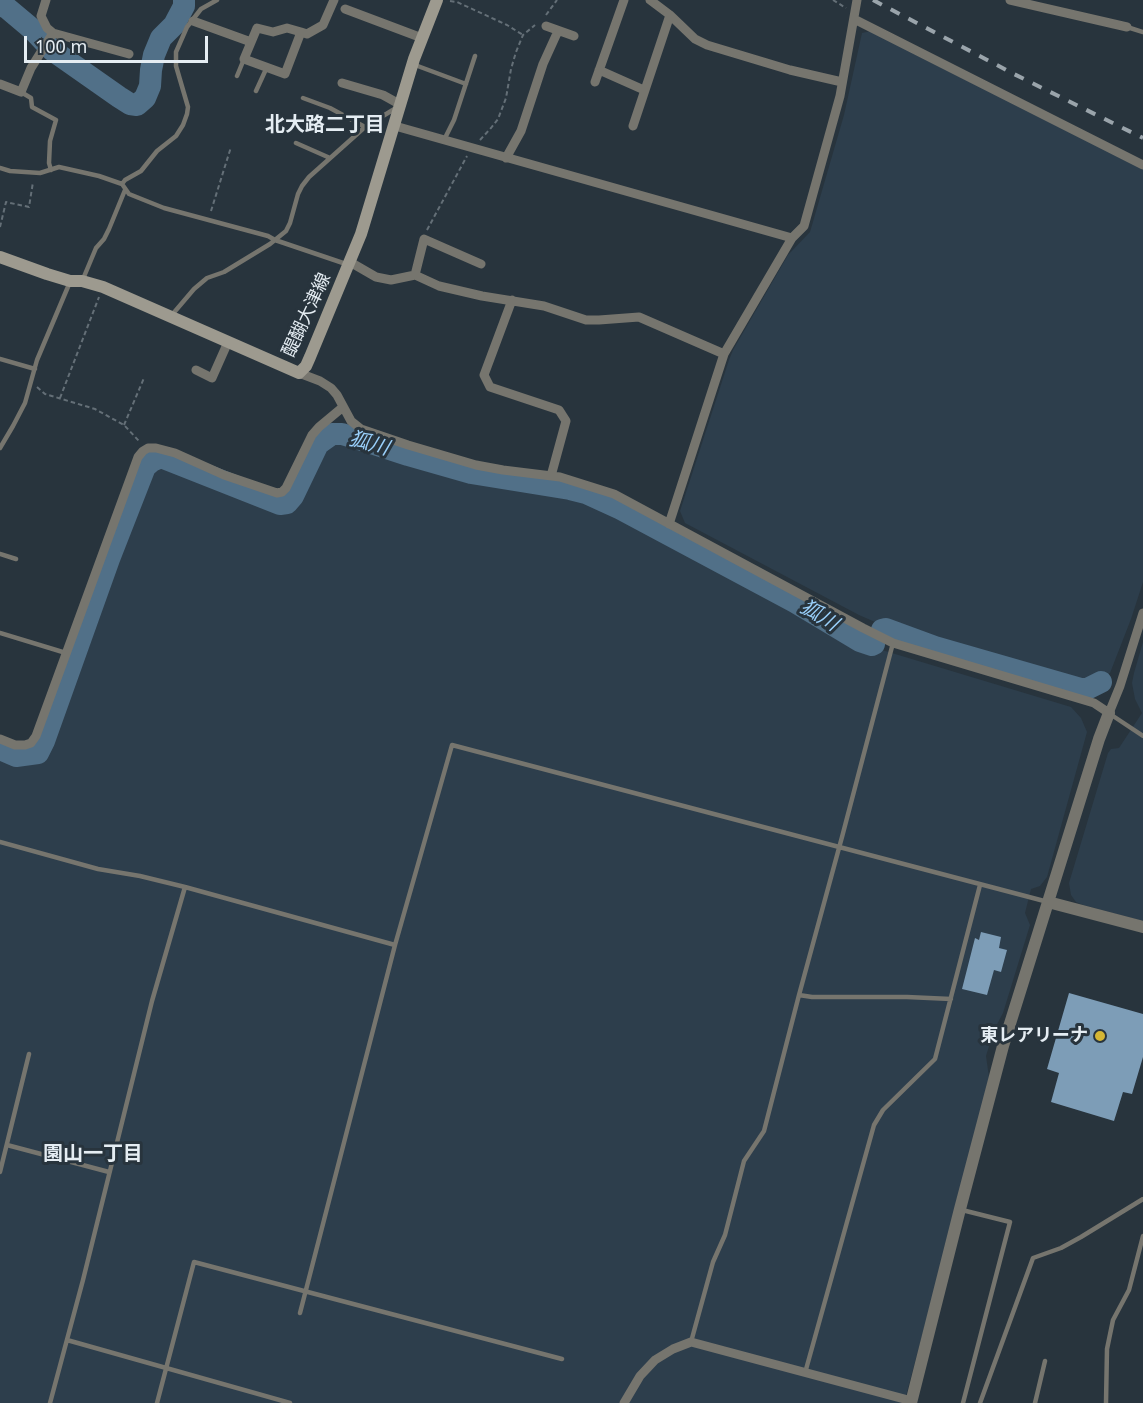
<!DOCTYPE html>
<meta charset="utf-8">
<style>
body{margin:0}
#map{position:relative;width:1143px;height:1403px;overflow:hidden;background:#28343d;font-family:"Noto Sans",sans-serif}
canvas{display:block}
.scale{position:absolute;left:24px;top:36px;width:184px;height:27px;box-sizing:border-box;border:3px solid #e5edf3;border-top:0;padding-left:8px;font-size:18px;line-height:21px;white-space:nowrap;color:#e5edf3;-webkit-text-stroke:4px #28343d;paint-order:stroke}
</style>
<div id="map">
<canvas width="1143" height="1403"></canvas>
<div class="scale">100 m</div>
</div>
<script>
const ctx = document.querySelector('canvas').getContext('2d');
ctx.lineJoin = 'round';
function fillPath(path, color) {
  ctx.fillStyle = color;
  ctx.fill(path, 'evenodd');
}
function shape(rows) {
  const path = new Path2D();
  for (const r of rows) {
    path.moveTo(r[0], r[1]);
    for (let i = 2; i < r.length; i += 2) path.lineTo(r[i], r[i + 1]);
  }
  return path;
}
function strokePath(path, color, width, dash) {
  ctx.strokeStyle = color;
  ctx.lineWidth = width;
  ctx.lineCap = dash ? 'butt' : 'round';
  ctx.setLineDash(dash || []);
  ctx.stroke(path);
}
function write(font, color, halo, rows, align = 'center') {
  ctx.font = font + ' "Noto Sans","Noto Sans JP",sans-serif';
  ctx.lineWidth = 6;
  ctx.setLineDash([]);
  ctx.textBaseline = 'middle';
  ctx.strokeStyle = halo;
  ctx.fillStyle = color;
  for (const [text, x, y, turn = 0] of rows) {
    ctx.save();
    ctx.translate(x, y);
    ctx.rotate((+turn || 0) * Math.PI / 180);
    ctx.textAlign = isNaN(turn) ? turn : align;
    if (halo) ctx.strokeText(text, 0, 0);
    ctx.fillText(text, 0, 0);
    ctx.restore();
  }
}
fillPath(shape([
 [871,31,1143,169,1143,582,1131,619,1110,673,1083,684,882,625,859,615,685,523,680,511,729,360,733,350,788,255,810,232,844,115,862,33],
 [335,441,414,465,480,481,542,490,586,502,605,509,852,641,1071,707,1081,718,1087,732,1047,877,1040,886,1031,889,1025,913,1030,925,1003,1013,994,1030,986,1056,989,1077,971,1153,904,1403,0,1403,0,752,14,759,43,756,148,467,160,461,273,506,280,508,288,506,297,502,325,444],
 [1143,642,1143,921,1083,905,1076,902,1071,895,1069,883,1108,753,1111,749,1119,748,1142,713,1135,699,1132,683,1134,673]
]), '#2d3e4c');
strokePath(shape([
 [0,5,7,8,32,29,52,50,119,97,130,104,137,105,145,98,150,86,151,70,154,55,161,38,174,25,184,6,184,0],
 [882,630,886,629,935,647,1081,689,1087,689,1101,682],
 [0,749,16,756,38,753,44,741,109,559,145,467,152,461,161,457,280,504,287,503,293,496,318,444,332,434,342,434,359,439,408,455,471,473,570,489,586,493,621,509,795,602,860,641,872,645,874,644]
]), '#517088', 22);
fillPath(shape([
 [981,932,1001,937,999,948,1007,950,1001,972,994,970,987,995,962,989,975,938,979,940],
 [1069,993,1143,1014,1143,1057,1132,1094,1123,1092,1114,1121,1051,1102,1059,1073,1047,1069]
]), '#7d9db7');
strokePath(shape([
 [833,0,846,8],
 [450,1,457,2,507,25,523,35],
 [546,15,557,0],
 [480,140,491,128,498,119,506,98,511,69,516,52,523,35,535,25],
 [211,211,231,147],
 [0,227,6,202,29,207,33,182],
 [427,230,467,156],
 [37,387,45,394,95,409,124,425,139,441],
 [60,398,99,297],
 [124,425,144,378]
]), '#646f77', 2, [4.5, 3]);
strokePath(shape([
 [1127,27,1143,32],
 [415,65,466,84],
 [237,76,244,59],
 [256,91,267,67],
 [21,92,31,98,32,107,56,120,50,141,49,163,51,170],
 [303,98,330,108,365,127],
 [444,140,454,120,475,56],
 [296,143,330,158],
 [0,168,10,171,40,173,59,167,99,176,122,184,129,194,164,208,268,236,275,240,346,264],
 [122,184,125,180,141,171,157,151,176,136,183,125,187,114,188,107,176,66,176,52,187,27,201,9,217,0],
 [83,279,96,248,104,239,109,229,125,190],
 [171,316,194,289,207,278,224,272,270,244,286,231,290,223,298,194,302,186,309,177,365,127,396,108],
 [0,359,35,369],
 [0,448,13,426,25,403,37,360,70,282],
 [0,554,16,559],
 [0,633,66,653],
 [893,643,842,837,799,995,812,997,907,997,951,999],
 [1110,714,1143,736],
 [0,842,98,869,140,876,185,887,395,945],
 [7,1145,109,1172],
 [0,1172,29,1054],
 [962,1210,1010,1222,963,1403],
 [300,1313,395,945,452,745,1048,902],
 [67,1340,290,1403],
 [691,1342,713,1262,725,1235,744,1161,764,1131,799,995],
 [805,1373,874,1125,883,1110,935,1059,980,885],
 [50,1403,83,1280,152,1001,185,887],
 [157,1403,194,1262,562,1359],
 [980,1403,1033,1258,1061,1248,1081,1237,1143,1199],
 [1035,1403,1045,1361],
 [1106,1403,1107,1349,1113,1320,1129,1290,1143,1236]
]), '#76756e', 4.5);
strokePath(shape([
 [46,0,41,16,47,28,53,33,129,54],
 [650,0,670,15,695,39,707,45,790,70,842,82],
 [1010,0,1127,27],
 [345,9,422,38],
 [854,19,1143,165],
 [193,21,251,42],
 [546,26,574,36],
 [301,32,285,74,244,59,257,28,273,32,287,28,301,32,307,34,323,25,334,0],
 [599,70,644,90],
 [595,82,624,0],
 [342,83,383,95,401,105],
 [0,84,21,92,31,68,53,33],
 [395,126,792,238],
 [633,126,670,15],
 [506,158,521,131,543,64,558,31],
 [350,262,376,277,391,280,415,275,439,286,482,296,544,306,586,320,599,320,639,317,724,354],
 [415,275,424,239,481,264],
 [512,300,484,375,490,387,559,410,566,421,551,476],
 [196,370,212,378,228,342],
 [299,373,320,381,331,388,337,395,351,421,361,429,408,445,476,465,503,470,560,477,614,494,863,628,893,643,1094,703,1109,713,1120,686,1143,613],
 [669,524,724,354,792,238,804,226,840,96,857,0],
 [0,739,15,745,25,745,31,743,36,736,138,457,143,451,148,448,156,448,175,453,224,475,277,493,282,492,286,488,312,435,319,427,343,407],
 [624,1403,640,1376,655,1360,673,1349,691,1342,912,1401]
]), '#76756e', 9);
strokePath(shape([
 [1048,902,1143,927],
 [911,1403,960,1209,1003,1046,1099,739,1109,713]
]), '#76756e', 12);
strokePath(shape([
 [0,257,47,274,70,281,82,281,103,287,299,373,306,366,310,357,361,234,414,59,437,0]
]), '#9d9a8f', 12);
strokePath(shape([
 [873,0,1014,74,1143,138]
]), '#9aa4ab', 4, [10, 10]);
for (const [x, y, r, color] of [
 [1100,1036,6,"#d4b635"]
]) {
  const dot = new Path2D();
  dot.arc(x, y, r, 0, 2 * Math.PI);
  ctx.fillStyle = color;
  ctx.fill(dot);
  strokePath(dot, '#28343d', 2);
}
write('18px', '#e5edf3', '#28343d', [
 ["醍醐大津線",307,315,-65]
]);
write('bold 18px', '#e5edf3', '#28343d', [
 ["東レアリーナ",1088,1036]
], 'right');
write('bold 20px', '#e5edf3', '#28343d', [
 ["北大路二丁目",325,125],
 ["園山一丁目",93,1154]
]);
write('italic 20px', '#9ad0fb', '#28343d', [
 ["狐川",369,444,16],
 ["狐川",819,616,31]
]);
</script>
